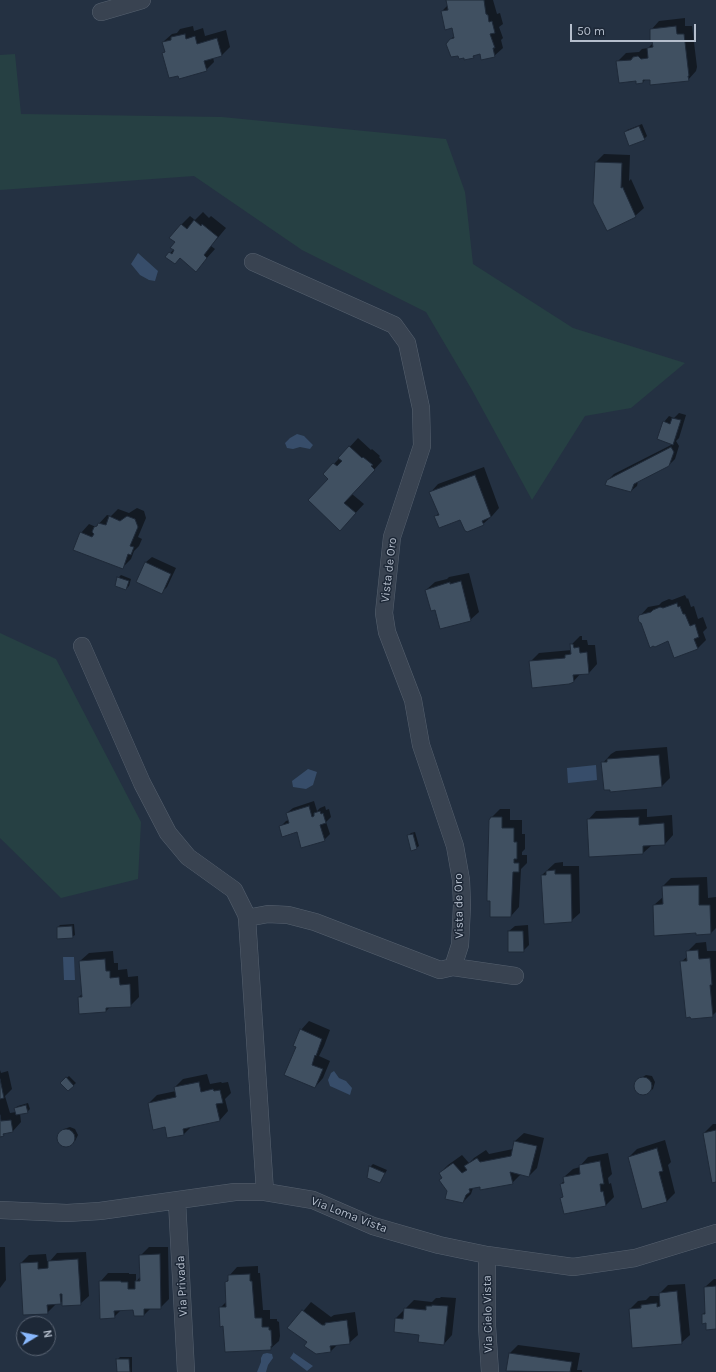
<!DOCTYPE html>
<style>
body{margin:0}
#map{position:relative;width:716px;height:1372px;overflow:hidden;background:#243142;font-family:Karla,sans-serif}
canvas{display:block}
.north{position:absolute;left:16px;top:1316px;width:40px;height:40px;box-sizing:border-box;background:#1d2837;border:1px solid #5a6473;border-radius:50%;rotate:80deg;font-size:11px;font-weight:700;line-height:16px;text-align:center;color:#b5becc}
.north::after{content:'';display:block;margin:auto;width:14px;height:18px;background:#89b8fd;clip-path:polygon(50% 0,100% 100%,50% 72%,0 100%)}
.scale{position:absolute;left:570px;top:24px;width:126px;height:18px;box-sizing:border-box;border:2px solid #b5becc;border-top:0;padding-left:5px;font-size:12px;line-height:14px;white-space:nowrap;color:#b5becc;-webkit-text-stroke:3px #1d2837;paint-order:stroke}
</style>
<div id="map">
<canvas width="716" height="1372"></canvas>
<div class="north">N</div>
<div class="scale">50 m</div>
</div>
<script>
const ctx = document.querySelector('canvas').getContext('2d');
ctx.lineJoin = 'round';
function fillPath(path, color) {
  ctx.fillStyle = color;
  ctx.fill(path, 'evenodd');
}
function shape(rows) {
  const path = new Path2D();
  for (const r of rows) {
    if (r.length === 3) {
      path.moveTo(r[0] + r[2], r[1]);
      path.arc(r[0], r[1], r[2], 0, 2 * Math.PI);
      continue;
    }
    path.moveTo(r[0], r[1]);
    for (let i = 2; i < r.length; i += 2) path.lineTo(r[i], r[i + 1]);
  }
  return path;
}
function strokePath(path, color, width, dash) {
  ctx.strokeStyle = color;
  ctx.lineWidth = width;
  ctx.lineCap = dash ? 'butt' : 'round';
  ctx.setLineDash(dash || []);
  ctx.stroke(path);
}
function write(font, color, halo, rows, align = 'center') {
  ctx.font = font + ' Karla,sans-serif';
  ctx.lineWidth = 3;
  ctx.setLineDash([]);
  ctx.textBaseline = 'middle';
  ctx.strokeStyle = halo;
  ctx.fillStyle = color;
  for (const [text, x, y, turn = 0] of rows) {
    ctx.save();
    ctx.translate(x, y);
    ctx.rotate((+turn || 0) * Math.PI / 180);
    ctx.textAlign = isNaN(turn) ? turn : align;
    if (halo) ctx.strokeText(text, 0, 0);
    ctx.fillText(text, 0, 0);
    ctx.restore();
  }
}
fillPath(shape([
 [15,54,21,114,222,117,446,139,465,192,473,264,573,328,685,363,631,408,585,416,532,500,472,390,426,312,302,250,194,176,0,190,0,55],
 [0,633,56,659,141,822,138,879,61,898,0,838]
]), '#264043');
fillPath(shape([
 [138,253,158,271,155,281,149,280,140,275,131,264],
 [297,434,304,436,313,445,310,449,300,447,293,449,287,448,285,443,290,438],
 [596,765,597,780,568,783,567,768],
 [308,769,317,772,313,785,306,789,293,787,292,781],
 [63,957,74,957,75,980,64,980],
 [334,1071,339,1078,346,1081,352,1088,350,1095,330,1086,328,1080,331,1073],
 [294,1352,294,1353,313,1366,307,1371,290,1358],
 [267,1353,272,1354,273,1358,268,1365,266,1372,257,1372,261,1362,261,1358,263,1354]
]), '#374d6a');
fillPath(shape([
 [447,0,493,0,497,14,500,13,503,24,499,27,503,38,501,40,503,48,494,56,481,53,477,54,473,57,465,57,451,39,454,36,453,27,442,11,448,5],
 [685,18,685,26,692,26,697,67,696,71,688,80,646,79,643,82,637,80,617,62,626,53,639,52,642,49,648,48,653,43,651,30,659,21],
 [193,26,194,31,203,28,205,36,226,30,230,47,222,55,213,57,214,62,206,70,163,53,166,51,163,42,172,34,177,33,180,29],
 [642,124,647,136,644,139,625,133,627,130],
 [604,154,630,155,629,181,631,179,644,208,635,216,596,162],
 [203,212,209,218,211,216,226,228,211,246,215,249,196,270,180,258,167,257,174,249,182,224,190,216,195,220],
 [679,413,686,415,679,438,676,441,679,446,675,459,669,465,638,481,637,486,631,491,608,480,614,474,673,444,664,422,669,416,674,418],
 [358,438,371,450,372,449,380,456,379,457,382,461,352,494,364,504,348,521,329,478,334,464],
 [484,467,499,508,492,516,483,524,461,518,435,517,439,513,430,493,438,484],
 [137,508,144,511,146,518,138,537,142,539,139,546,134,551,131,559,122,568,81,533,89,524,96,527,107,515,111,516,118,509,129,513],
 [152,557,176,568,167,587,161,593,138,581,146,562],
 [469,573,479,612,470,620,426,590,435,582,447,579,449,577],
 [121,575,131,579,129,586,126,589,118,578],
 [685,595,687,599,688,598,691,607,694,606,698,619,703,617,707,628,703,632,706,640,698,648,668,640,640,616,648,607,659,605,662,602,669,599,672,600],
 [580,636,582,636,582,640,587,640,588,645,595,645,597,664,589,673,581,673,573,682,530,662,539,653,572,650,571,645],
 [667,747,670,778,662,786,611,789,603,763,611,754,616,751],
 [314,801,317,811,320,808,325,806,326,810,329,809,331,817,326,822,330,834,324,840,280,827,286,821,289,820,287,813,293,808],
 [500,809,510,809,510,820,522,820,522,834,525,834,525,849,522,852,522,855,527,855,527,863,521,869,519,907,511,916,492,817],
 [647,809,647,817,672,815,673,835,665,844,652,845,643,853,588,820,596,811],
 [415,832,419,846,416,848,408,836,411,833],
 [563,862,563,866,579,866,580,913,571,921,542,875,555,863],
 [707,877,708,898,716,897,716,928,711,933,698,932,654,905,663,897,663,886,671,878],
 [74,924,75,935,72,937,58,927,60,925],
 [528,925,529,945,523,951,509,931,515,926],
 [706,942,707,951,716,951,716,1012,712,1016,681,962,688,956,687,952,696,943],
 [113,951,114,963,118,963,118,970,127,969,128,977,138,976,139,997,130,1006,110,1007,106,1011,79,997,83,993,80,961,89,953],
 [309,1021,330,1030,324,1046,319,1056,330,1061,323,1078,315,1087,297,1046,301,1030],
 [0,1070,1,1073,8,1071,12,1089,5,1096,10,1113,16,1112,15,1108,18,1106,28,1103,30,1109,27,1112,20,1113,21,1122,13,1131,7,1132,3,1135,0,1136],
 [207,1074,210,1084,221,1082,222,1083,228,1082,231,1093,225,1099,228,1111,220,1120,192,1126,184,1134,165,1126,149,1103,157,1095,176,1091,175,1087,183,1079],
 [646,1075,652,1076,655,1082,653,1089,644,1095,638,1093,635,1087,636,1081],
 [69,1076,76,1083,68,1090,61,1083],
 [713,1124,716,1124,716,1181,704,1133],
 [70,1127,75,1129,78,1135,75,1141,67,1146,61,1144,58,1138,64,1129],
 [524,1133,544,1138,537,1168,529,1176,521,1174,512,1183,473,1188,471,1194,463,1202,448,1190,440,1173,448,1165,462,1155,469,1163,474,1158,486,1150,489,1154,513,1149,515,1141],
 [665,1140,671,1162,668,1165,675,1193,667,1201,643,1208,629,1157,637,1149],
 [608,1153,612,1174,608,1178,609,1184,611,1183,614,1197,605,1206,561,1198,564,1196,561,1184,565,1180,564,1177,573,1169,580,1167,580,1166,588,1157],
 [373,1164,387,1170,380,1182,370,1167],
 [0,1247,5,1247,6,1280,0,1288],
 [149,1247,168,1247,169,1299,160,1308,151,1308,144,1315,134,1309,122,1309,114,1317,100,1282,108,1273,129,1273,129,1274,136,1274,136,1282,140,1277,140,1256],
 [86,1252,89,1296,80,1304,63,1301,60,1303,56,1304,47,1313,21,1263,29,1255,46,1254,47,1261,50,1261,57,1253],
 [258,1266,258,1273,260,1273,263,1310,270,1310,270,1319,277,1319,277,1321,279,1322,280,1336,279,1341,270,1349,224,1325,220,1308,227,1301,226,1282,229,1279,229,1276,237,1267],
 [714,1279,716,1279,716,1328,707,1322,703,1314,706,1311,705,1287],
 [685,1284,690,1335,681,1343,630,1309,638,1301,646,1300,650,1296,660,1296,660,1293,668,1285],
 [441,1297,456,1298,452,1335,444,1344,420,1334,396,1318,414,1300,432,1302,436,1298,440,1298],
 [311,1302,331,1317,334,1315,355,1312,358,1335,349,1343,338,1344,331,1351,308,1342,289,1328],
 [518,1345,580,1353,577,1370,582,1370,582,1372,518,1372,507,1371,510,1353],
 [120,1357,132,1357,132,1372,118,1372,117,1360]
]), '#0007');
const building = shape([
 [446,0,484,0,486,14,488,15,489,22,492,21,495,33,490,34,495,48,493,48,495,57,481,60,480,54,473,56,474,58,464,60,464,58,459,59,458,56,451,57,446,44,450,39,454,38,452,28,445,30,441,11,448,10,446,0],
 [676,26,677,34,684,34,689,76,688,76,689,81,650,85,650,80,643,80,643,83,636,84,636,81,619,83,616,61,631,60,633,57,638,56,641,59,648,58,647,48,653,47,652,41,650,41,650,29,676,26],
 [185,34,186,39,195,36,197,44,217,38,222,56,204,61,207,71,179,79,178,76,169,78,162,53,165,52,162,42,171,40,171,37,185,34],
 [639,126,645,140,629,146,624,132,639,126],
 [595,162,622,163,621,188,623,187,623,188,636,217,607,231,593,203,595,162],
 [194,220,201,226,202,224,218,237,204,255,207,258,196,272,180,258,175,264,165,257,169,252,172,254,174,250,170,248,175,242,169,238,181,224,187,229,194,220],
 [672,418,681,420,673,445,657,439,663,421,670,424,672,418],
 [349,446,362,458,363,457,373,465,371,466,375,470,344,503,356,513,340,531,308,500,328,479,323,474,333,463,337,466,342,461,338,458,349,446],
 [671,447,674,452,669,466,634,484,631,492,605,485,607,480,671,447],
 [475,475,491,517,482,521,484,525,467,532,466,531,465,531,460,520,439,528,434,516,439,515,429,492,475,475],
 [109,516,120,521,127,516,135,519,138,527,130,546,134,547,131,555,128,554,123,569,73,550,80,532,92,537,94,534,92,532,94,527,97,526,98,523,106,525,109,516],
 [145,562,171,574,162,594,136,582,145,562],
 [117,577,129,581,126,590,115,586,117,577],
 [461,581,471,621,440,629,435,610,431,611,425,590,450,582,450,584,461,581],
 [677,603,678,607,680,606,683,614,685,614,690,626,695,624,699,637,694,639,698,649,674,658,668,641,655,647,653,646,650,648,641,623,639,622,638,618,639,615,651,612,653,610,660,607,663,608,677,603],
 [570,644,573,644,574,648,579,647,580,653,587,652,589,674,573,675,574,682,569,684,532,688,529,661,565,658,565,655,571,654,570,644],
 [659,755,662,787,610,792,610,790,604,790,601,762,607,762,607,759,659,755],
 [309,806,312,817,314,816,314,813,320,811,321,814,323,813,326,823,320,825,325,841,301,848,297,832,282,837,279,826,289,823,286,813,309,806],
 [491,817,502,817,502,828,514,828,514,842,517,842,517,859,514,859,514,863,519,863,519,872,513,872,511,917,490,917,490,901,487,901,487,893,489,820,491,817],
 [639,817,639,825,664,823,665,845,643,846,643,854,589,857,587,819,639,817],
 [413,834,417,849,411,851,407,835,413,834],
 [555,870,555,874,571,874,572,922,544,924,541,875,546,875,546,871,555,870],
 [699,885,699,905,710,905,711,934,696,935,696,933,654,936,653,905,663,904,662,886,699,885],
 [72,926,73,938,57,939,57,927,72,926],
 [508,931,523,931,524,952,508,952,508,931],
 [698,950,699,959,710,958,712,985,710,985,713,1017,691,1019,690,1017,686,1018,680,961,687,961,686,951,698,950],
 [105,959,106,971,110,971,110,978,119,977,120,985,130,984,131,1007,106,1008,106,1012,79,1014,78,997,82,997,79,961,105,959],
 [300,1029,322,1039,316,1056,315,1055,312,1065,323,1069,315,1088,284,1075,296,1047,293,1046,300,1029],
 [643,1086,9],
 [66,1077,74,1086,68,1091,60,1083,66,1077],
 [0,1079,4,1098,0,1099,0,1079],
 [199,1082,201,1092,213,1089,214,1091,220,1090,223,1103,216,1104,220,1121,183,1129,184,1135,167,1138,165,1127,153,1130,148,1103,176,1097,174,1087,199,1082],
 [26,1105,28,1113,16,1115,14,1108,26,1105],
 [0,1115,1,1121,11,1120,13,1132,3,1134,4,1136,0,1137,0,1115],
 [66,1138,9],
 [716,1130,716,1182,712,1183,703,1133,716,1130],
 [514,1141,537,1146,529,1177,510,1172,513,1184,480,1190,480,1187,469,1189,470,1192,466,1195,463,1203,445,1199,447,1191,439,1180,442,1178,439,1173,453,1163,462,1173,467,1170,464,1166,477,1158,480,1162,511,1156,514,1141],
 [657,1148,663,1171,659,1172,667,1202,642,1209,628,1157,657,1148],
 [600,1161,604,1184,600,1184,601,1192,603,1191,606,1206,564,1214,560,1198,563,1197,560,1184,564,1183,563,1177,580,1174,579,1165,600,1161],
 [369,1166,385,1173,380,1183,367,1178,369,1166],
 [160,1254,161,1309,144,1309,144,1316,134,1316,133,1310,114,1311,115,1318,100,1319,99,1281,121,1281,121,1282,128,1282,128,1289,135,1289,135,1281,140,1281,139,1255,160,1254],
 [78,1259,81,1305,62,1306,62,1294,60,1294,61,1304,47,1305,48,1314,23,1315,20,1263,38,1262,38,1269,48,1268,48,1261,78,1259],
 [250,1274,250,1281,252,1281,255,1318,262,1318,262,1327,269,1327,269,1330,271,1330,272,1346,271,1346,271,1350,225,1352,223,1326,220,1327,219,1307,226,1307,225,1282,228,1281,228,1275,250,1274],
 [716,1286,716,1329,706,1330,706,1323,702,1324,702,1314,705,1314,704,1287,716,1286],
 [677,1291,682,1344,632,1348,629,1309,641,1308,641,1305,657,1303,657,1307,660,1306,659,1293,677,1291],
 [432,1305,448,1306,444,1345,418,1342,419,1335,394,1332,395,1318,403,1319,404,1308,426,1310,426,1306,432,1306,432,1305],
 [302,1310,322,1325,325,1325,325,1323,347,1320,350,1344,330,1346,331,1352,316,1354,304,1346,307,1342,287,1328,302,1310],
 [509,1353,572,1362,570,1372,506,1371,509,1353],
 [116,1359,129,1359,130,1372,117,1372,116,1359]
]);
fillPath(building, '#405061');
strokePath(building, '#1f2a39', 1);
const minor = shape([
 [101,12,142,0],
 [253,262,394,325,407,343,421,408,422,446,392,537,384,613,387,632,413,700,421,745,455,846,461,880,462,905,460,945,453,967,440,970,315,922,288,915,268,914,247,918,265,1192],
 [82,646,142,783,168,833,188,857,234,890,246,914,247,918],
 [453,967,515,976],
 [177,1201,186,1372],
 [0,1210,67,1213,100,1211,235,1192,265,1192,313,1200,373,1226,439,1245,487,1255,573,1267,635,1258,716,1233],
 [487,1255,487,1326,490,1372]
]);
strokePath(minor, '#56616f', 18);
strokePath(minor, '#394351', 17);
write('12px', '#b5becc', '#1d2837', [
 ["Vista de Oro",389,570,-83],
 ["Vista de Oro",459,906,-91],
 ["Via Loma Vista",349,1215,21],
 ["Via Privada",182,1286,-93],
 ["Via Cielo Vista",488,1314,-91]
]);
</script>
